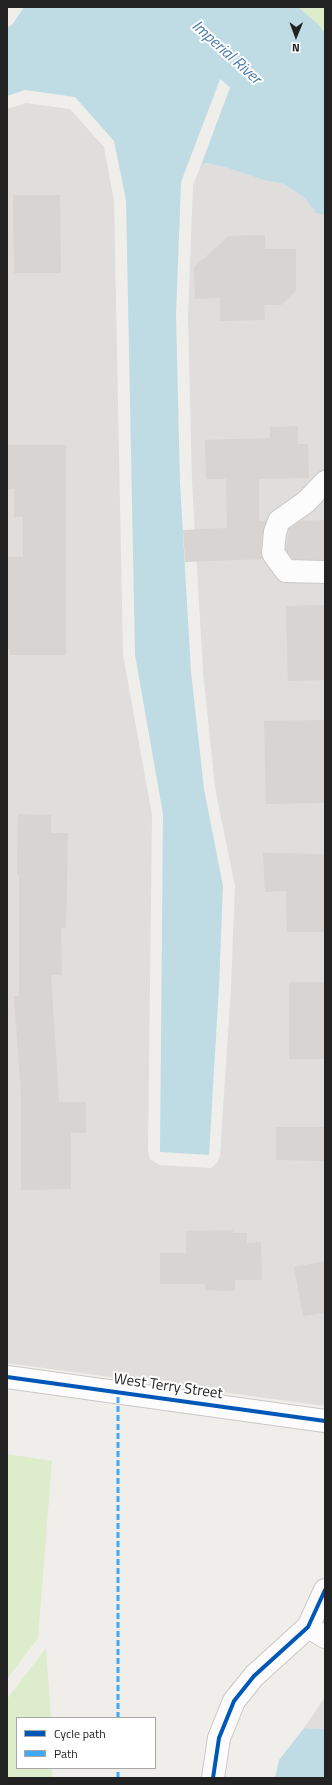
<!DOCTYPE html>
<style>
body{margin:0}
#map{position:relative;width:332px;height:1785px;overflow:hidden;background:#f0eeeb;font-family:"Titillium Web",sans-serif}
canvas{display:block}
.frame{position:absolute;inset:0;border:8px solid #222;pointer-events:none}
.legend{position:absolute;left:16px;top:1717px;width:140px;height:52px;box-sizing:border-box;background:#fff;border:1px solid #a7a7a7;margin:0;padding:5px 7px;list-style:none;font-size:12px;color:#222}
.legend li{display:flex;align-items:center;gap:8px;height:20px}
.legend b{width:20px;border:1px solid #a7a7a7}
.north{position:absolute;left:276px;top:16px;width:40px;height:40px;-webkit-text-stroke:3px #fff;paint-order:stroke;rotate:181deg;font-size:11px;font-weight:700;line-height:16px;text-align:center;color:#222}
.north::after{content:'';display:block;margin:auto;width:14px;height:18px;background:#222;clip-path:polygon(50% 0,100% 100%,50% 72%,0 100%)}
</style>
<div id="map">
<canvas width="332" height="1785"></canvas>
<div class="frame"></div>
<ul class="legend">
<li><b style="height:5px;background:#0057b8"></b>Cycle path</li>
<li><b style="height:5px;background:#3fa9f5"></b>Path</li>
</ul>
<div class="north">N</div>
</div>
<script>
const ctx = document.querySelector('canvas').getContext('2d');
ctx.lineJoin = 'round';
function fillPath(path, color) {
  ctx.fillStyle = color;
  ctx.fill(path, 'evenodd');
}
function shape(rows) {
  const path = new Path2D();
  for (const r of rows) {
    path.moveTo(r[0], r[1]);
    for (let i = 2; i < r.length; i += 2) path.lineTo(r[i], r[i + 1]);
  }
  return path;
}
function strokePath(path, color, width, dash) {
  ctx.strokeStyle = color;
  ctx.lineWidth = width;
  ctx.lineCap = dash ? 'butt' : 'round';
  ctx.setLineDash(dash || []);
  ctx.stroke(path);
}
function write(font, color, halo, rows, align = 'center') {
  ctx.font = font + ' "Titillium Web",sans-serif';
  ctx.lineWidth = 4;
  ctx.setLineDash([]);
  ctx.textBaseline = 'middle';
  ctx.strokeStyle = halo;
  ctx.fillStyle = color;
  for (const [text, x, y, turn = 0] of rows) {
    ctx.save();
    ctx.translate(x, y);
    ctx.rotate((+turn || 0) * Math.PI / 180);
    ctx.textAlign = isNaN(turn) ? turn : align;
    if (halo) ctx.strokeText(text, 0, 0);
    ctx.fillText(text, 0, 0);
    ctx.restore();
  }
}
fillPath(shape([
 [26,103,70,109,104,147,114,201,123,655,152,815,148,1152,150,1159,159,1165,211,1168,217,1163,220,1156,231,987,235,886,215,788,203,671,192,482,188,316,193,185,201,165,206,163,225,167,264,180,284,184,304,197,316,213,325,215,325,1406,7,1363,7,109],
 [325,1697,325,1729,304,1728]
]), '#dfdedc');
fillPath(shape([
 [298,7,325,7,325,33,318,24],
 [7,1454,52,1461,38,1638,7,1679],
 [46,1648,51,1718,17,1718,17,1768,52,1768,52,1778,7,1778,7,1699]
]), '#ddeccb');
fillPath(shape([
 [24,7,174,7,229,56,181,182,176,315,180,483,191,672,204,789,223,886,219,986,209,1155,160,1152,163,814,135,655,126,200,114,141,75,97,25,90,7,96,7,27,12,25],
 [193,7,298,7,318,24,325,33,325,215,316,213,304,197,284,184,264,180,225,167,206,163,201,165,240,61,241,53,239,49],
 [304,1728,325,1729,325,1778,275,1778,279,1760]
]), '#bfdbe3');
strokePath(shape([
 [174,7,264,86,325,111]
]), '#bfdbe3', 47);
fillPath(shape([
 [13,195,60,195,61,273,14,273],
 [265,235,265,249,296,249,296,291,281,305,264,305,265,320,220,321,220,298,195,299,194,267,229,236],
 [298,426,298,444,308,444,309,478,259,479,259,521,266,521,263,531,261,552,262,559,185,562,183,530,227,528,226,479,206,479,205,440,270,438,270,427],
 [7,445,66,445,66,655,10,655,10,649,8,649,7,557,23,557,23,517,14,517,14,489,7,489],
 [325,520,325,560,293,559,286,550,289,529,301,521],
 [325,605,325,680,288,681,286,606],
 [325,720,325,803,266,804,264,721],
 [18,814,51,815,51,833,68,833,66,928,61,928,62,975,51,975,59,1102,86,1102,86,1133,71,1133,71,1189,21,1190,21,1094,14,996,19,996,19,875,17,875],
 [263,853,325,854,325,932,287,932,286,891,265,892],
 [289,982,325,982,325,1059,289,1059],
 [276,1127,325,1127,325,1161,276,1160],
 [233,1230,233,1233,247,1233,247,1243,261,1242,262,1280,235,1280,235,1291,205,1290,205,1284,160,1284,160,1253,186,1253,186,1231],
 [325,1261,325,1313,303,1316,294,1267]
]), '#d7d4d2');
const minor = shape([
 [325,482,306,502,279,521,275,532,273,553,286,571,325,572],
 [7,1377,325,1421],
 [308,1627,325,1637],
 [213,1778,219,1738,234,1701,254,1676,308,1627,325,1590]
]);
strokePath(minor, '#c9c8c7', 24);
strokePath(minor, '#fdfcfc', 22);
strokePath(shape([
 [118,1718,118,1392],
 [118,1778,118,1768]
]), '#3fa9f5', 3, [6, 3]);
strokePath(shape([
 [7,1377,325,1421],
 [213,1778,219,1738,234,1701,254,1676,308,1627,325,1590]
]), '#0057b8', 4);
write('15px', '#222', '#fff', [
 ["West Terry Street",168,1387,8]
]);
write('italic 16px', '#4a7aab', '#fff', [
 ["Imperial River",226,53,42]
]);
</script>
